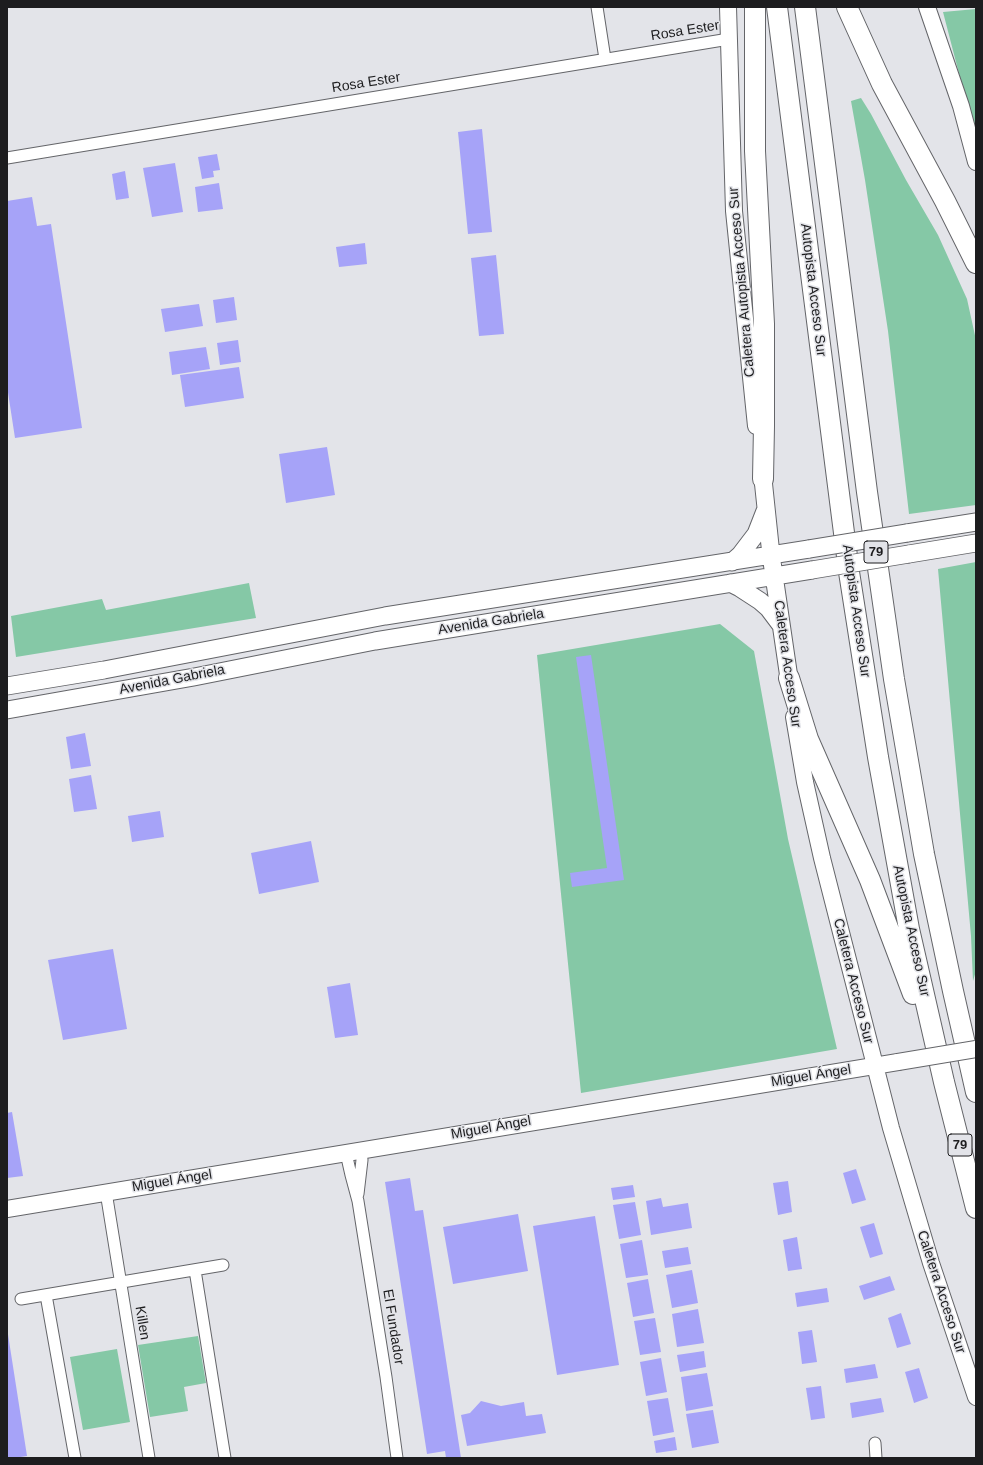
<!DOCTYPE html>
<meta charset="utf-8">
<style>
body{margin:0}
#map{position:relative;width:983px;height:1465px;overflow:hidden;background:#e3e4e9;font-family:Helvetica,sans-serif}
canvas{display:block}
.frame{position:absolute;inset:0;border:8px solid #1d1d1f;pointer-events:none}
</style>
<div id="map">
<canvas width="983" height="1465"></canvas>
<div class="frame"></div>
</div>
<script>
const ctx = document.querySelector('canvas').getContext('2d');
ctx.lineJoin = 'round';
function fillPath(path, color) {
  ctx.fillStyle = color;
  ctx.fill(path, 'evenodd');
}
function shape(rows) {
  const path = new Path2D();
  for (const r of rows) {
    path.moveTo(r[0], r[1]);
    for (let i = 2; i < r.length; i += 2) path.lineTo(r[i], r[i + 1]);
  }
  return path;
}
function strokePath(path, color, width, dash) {
  ctx.strokeStyle = color;
  ctx.lineWidth = width;
  ctx.lineCap = dash ? 'butt' : 'round';
  ctx.setLineDash(dash || []);
  ctx.stroke(path);
}
function write(font, color, halo, rows, align = 'center') {
  ctx.font = font + ' Helvetica,sans-serif';
  ctx.lineWidth = 3;
  ctx.setLineDash([]);
  ctx.textBaseline = 'middle';
  ctx.strokeStyle = halo;
  ctx.fillStyle = color;
  for (const [text, x, y, turn = 0] of rows) {
    ctx.save();
    ctx.translate(x, y);
    ctx.rotate((+turn || 0) * Math.PI / 180);
    ctx.textAlign = isNaN(turn) ? turn : align;
    if (halo) ctx.strokeText(text, 0, 0);
    ctx.fillText(text, 0, 0);
    ctx.restore();
  }
}
fillPath(shape([
 [976,9,976,139,943,12],
 [861,98,871,114,906,180,938,235,967,299,976,340,976,505,909,514,888,331,865,180,851,101],
 [976,562,976,971,973,981,971,936,938,569],
 [249,583,256,618,16,657,11,616,102,599,106,610],
 [720,624,754,651,788,839,837,1049,581,1093,537,655],
 [198,1336,206,1383,184,1387,188,1411,150,1417,138,1345],
 [117,1349,130,1422,83,1430,70,1357]
]), '#85c8a6');
fillPath(shape([
 [482,129,492,232,468,234,458,132],
 [217,154,220,170,213,171,214,177,202,179,198,157],
 [175,163,183,212,152,217,143,168],
 [125,171,129,198,116,200,112,174],
 [219,183,223,209,198,212,195,187],
 [32,197,37,226,51,224,82,428,15,438,7,386,7,201],
 [365,243,367,264,339,267,336,247],
 [496,255,504,334,479,336,471,258],
 [234,297,237,320,216,323,213,300],
 [199,304,203,326,165,332,161,309],
 [238,340,241,362,220,365,217,343],
 [206,347,210,369,172,375,169,352],
 [239,367,244,398,185,407,180,375],
 [327,447,335,495,286,503,279,454],
 [591,655,624,880,572,887,570,873,607,868,576,657],
 [85,733,91,766,71,769,66,737],
 [91,775,97,809,74,812,69,779],
 [160,811,164,837,132,842,128,816],
 [311,841,319,882,259,894,251,853],
 [113,949,127,1029,63,1040,48,960],
 [350,983,358,1035,335,1038,327,987],
 [12,1112,23,1176,7,1178,7,1113],
 [856,1169,866,1200,852,1204,843,1173],
 [410,1178,415,1211,423,1210,461,1458,446,1458,445,1451,427,1454,385,1182],
 [788,1181,792,1212,778,1215,773,1183],
 [633,1185,635,1197,613,1200,611,1188],
 [661,1198,663,1207,688,1203,692,1228,651,1235,646,1201],
 [635,1202,641,1235,619,1239,613,1205],
 [518,1214,528,1271,453,1284,443,1227],
 [595,1216,619,1365,557,1375,533,1226],
 [874,1223,883,1254,870,1258,860,1227],
 [797,1237,802,1269,788,1271,783,1240],
 [642,1240,648,1275,626,1278,620,1244],
 [688,1247,691,1264,665,1268,662,1251],
 [692,1270,698,1303,672,1308,666,1275],
 [890,1276,895,1290,864,1300,859,1286],
 [648,1279,654,1313,633,1317,627,1283],
 [827,1288,829,1302,797,1307,795,1293],
 [698,1309,704,1343,677,1347,672,1314],
 [901,1313,911,1344,897,1348,888,1318],
 [655,1318,661,1352,640,1355,634,1321],
 [7,1328,27,1456,14,1458,7,1458],
 [812,1330,817,1362,802,1364,798,1332],
 [704,1351,706,1367,680,1372,677,1355],
 [661,1358,667,1392,646,1396,640,1362],
 [875,1364,878,1378,846,1383,844,1369],
 [919,1368,928,1398,914,1403,905,1372],
 [707,1373,713,1406,686,1411,681,1377],
 [821,1386,825,1418,811,1420,806,1388],
 [668,1398,674,1432,653,1436,647,1401],
 [881,1398,884,1412,852,1418,850,1403],
 [481,1401,501,1406,524,1402,526,1416,542,1414,546,1433,467,1446,461,1415,470,1413],
 [713,1410,719,1443,692,1448,686,1414],
 [675,1437,677,1450,656,1453,654,1441]
]), '#a6a3f8');
const street = shape([
 [597,7,605,59],
 [7,158,729,39],
 [346,1153,351,1175,358,1201,386,1377,397,1458],
 [106,1192,149,1458],
 [358,1194,362,1160,361,1150],
 [195,1270,225,1458],
 [46,1295,75,1458],
 [21,1299,223,1265],
 [875,1443,876,1458]
]);
const secondary = shape([
 [728,7,734,211,756,426],
 [927,7,961,106,976,162],
 [794,717,805,782,822,858,891,1128,931,1263,976,1397],
 [7,1209,898,1062]
]);
const primary = shape([
 [763,479,771,555,789,678],
 [907,533,976,522],
 [909,554,976,543],
 [732,562,740,555,756,534,765,511],
 [730,583,740,588,760,601,768,608,780,624],
 [7,686,104,670,385,616,809,549],
 [7,710,194,677,375,641,812,570]
]);
const highway = shape([
 [755,7,755,151,764,324,764,426,763,479],
 [777,7,849,572,878,757,909,929,944,1082,976,1208],
 [805,7,867,492,894,679,924,854,953,991,976,1092],
 [847,7,882,84,945,201,976,263],
 [789,678,808,739,870,880,913,994]
]);
strokePath(street, '#646569', 13);
strokePath(secondary, '#646569', 18);
strokePath(primary, '#646569', 19);
strokePath(highway, '#646569', 22);
strokePath(street, '#fff', 11);
strokePath(secondary, '#fff', 16);
strokePath(primary, '#fff', 17);
strokePath(highway, '#fff', 20);
const secondaryBridge = shape([
 [898,1062,976,1049]
]);
const primaryBridge = shape([
 [809,549,907,533],
 [812,570,909,554]
]);
strokePath(secondaryBridge, '#646569', 18, []);
strokePath(primaryBridge, '#646569', 19, []);
strokePath(secondaryBridge, '#fff', 16);
strokePath(primaryBridge, '#fff', 17);
for (const [x, y, w] of [
 [876,552,24],
 [960,1145,24]
]) {
  const box = new Path2D();
  box.roundRect(x - w / 2, y - 11, w, 22, 3);
  ctx.fillStyle = '#e3e4e9';
  ctx.fill(box);
  strokePath(box, '#1d1d1f', 1);
}
write('bold 13px', '#1d1d1f', null, [
 ["79",876,552],
 ["79",960,1145]
]);
write('14px', '#1d1d1f', '#e3e4e9', [
 ["Rosa Ester",685,31,-9],
 ["Rosa Ester",366,83,-9],
 ["Caletera Autopista Acceso Sur",742,282,-95],
 ["Autopista Acceso Sur",813,290,83],
 ["Autopista Acceso Sur",856,611,82],
 ["Avenida Gabriela",491,622,-9],
 ["Caletera Acceso Sur",787,664,82],
 ["Avenida Gabriela",172,680,-11],
 ["Autopista Acceso Sur",911,931,78],
 ["Caletera Acceso Sur",853,981,76],
 ["Miguel Ángel",811,1076,-9],
 ["Miguel Ángel",491,1128,-10],
 ["Miguel Ángel",172,1181,-9],
 ["Caletera Acceso Sur",941,1292,72],
 ["Killen",142,1323,81],
 ["El Fundador",393,1327,81]
]);
</script>
